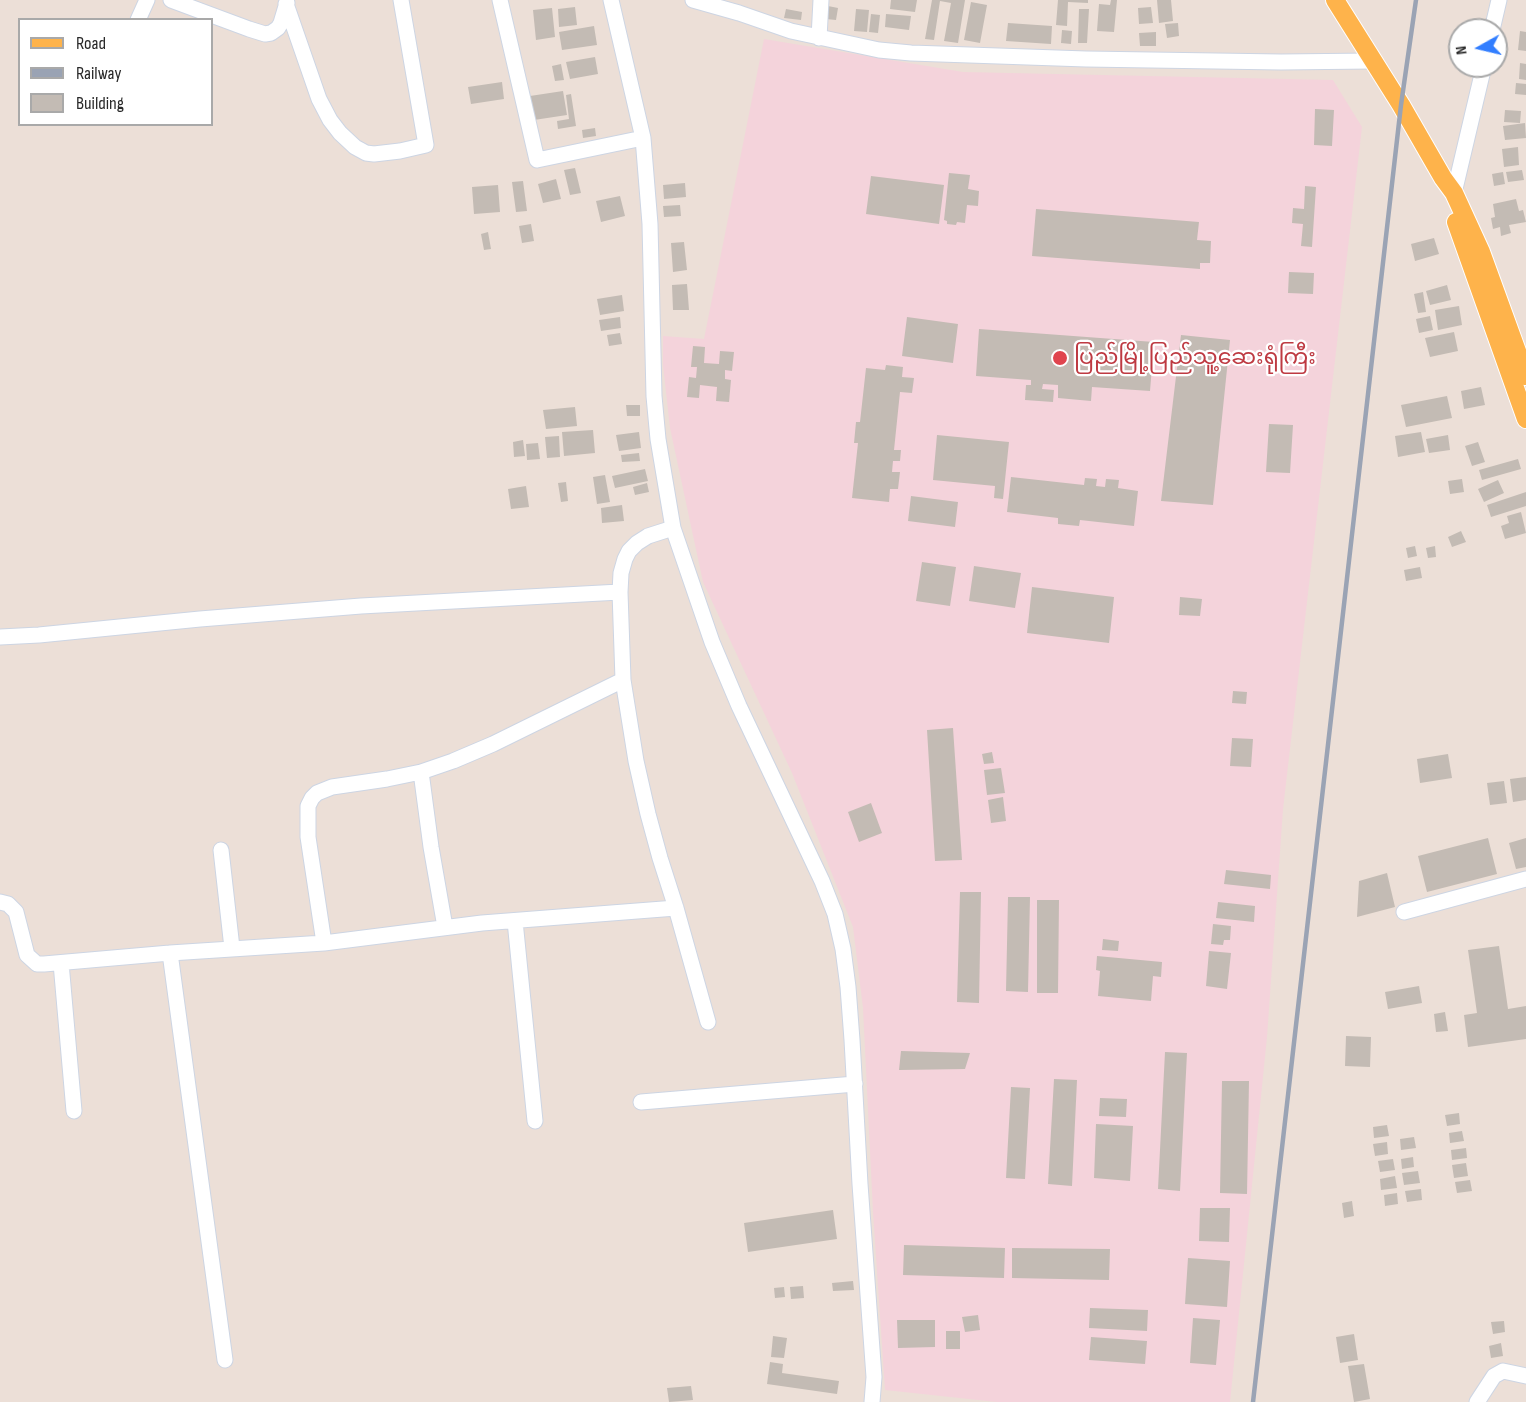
<!DOCTYPE html>
<meta charset="utf-8">
<style>
body{margin:0}
#map{position:relative;width:1526px;height:1402px;overflow:hidden;background:#ecdfd7;font-family:"Sofia Sans Condensed",sans-serif}
canvas{display:block}
.legend{position:absolute;left:18px;top:18px;width:195px;height:108px;box-sizing:border-box;background:#fff;border:2px solid #a9a9a9;margin:0;padding:8px 10px;list-style:none;font-size:18px;color:#282828}
.legend li{display:flex;align-items:center;gap:12px;height:30px}
.legend b{width:30px;border:2px solid #a9a9a9}
.north{position:absolute;left:1448px;top:18px;width:60px;height:60px;box-sizing:border-box;background:#fff;border:2px solid #a9a9a9;border-radius:50%;rotate:262deg;font-size:16px;font-weight:700;line-height:24px;text-align:center;color:#282828}
.north::after{content:'';display:block;margin:auto;width:21px;height:27px;background:#327eff;clip-path:polygon(50% 0,100% 100%,50% 72%,0 100%)}
</style>
<div id="map">
<canvas width="1526" height="1402"></canvas>
<ul class="legend">
<li><b style="height:8px;background:#feb34b"></b>Road</li>
<li><b style="height:8px;background:#9aa3b4"></b>Railway</li>
<li><b style="height:16px;background:#c3bbb4"></b>Building</li>
</ul>
<div class="north">N</div>
</div>
<script>
const ctx = document.querySelector('canvas').getContext('2d');
ctx.lineJoin = 'round';
function fillPath(path, color) {
  ctx.fillStyle = color;
  ctx.fill(path, 'evenodd');
}
function shape(rows) {
  const path = new Path2D();
  for (const r of rows) {
    path.moveTo(r[0], r[1]);
    for (let i = 2; i < r.length; i += 2) path.lineTo(r[i], r[i + 1]);
  }
  return path;
}
function strokePath(path, color, width, dash) {
  ctx.strokeStyle = color;
  ctx.lineWidth = width;
  ctx.lineCap = dash ? 'butt' : 'round';
  ctx.setLineDash(dash || []);
  ctx.stroke(path);
}
function write(font, color, halo, rows, align = 'center') {
  ctx.font = font + ' "Sofia Sans Condensed","Noto Sans Myanmar",sans-serif';
  ctx.lineWidth = 4.5;
  ctx.setLineDash([]);
  ctx.textBaseline = 'middle';
  ctx.strokeStyle = halo;
  ctx.fillStyle = color;
  for (const [text, x, y, turn = 0] of rows) {
    ctx.save();
    ctx.translate(x, y);
    ctx.rotate((+turn || 0) * Math.PI / 180);
    ctx.textAlign = isNaN(turn) ? turn : align;
    if (halo) ctx.strokeText(text, 0, 0);
    ctx.fillText(text, 0, 0);
    ctx.restore();
  }
}
fillPath(shape([
 [764,39,963,72,1333,80,1362,127,1283,809,1267,1037,1230,1402,997,1402,885,1390,873,1212,863,1008,853,927,792,773,703,582,670,428,663,365,663,336,704,339]
]), '#f4d3db');
fillPath(shape([
 [891,0,917,0,915,12,890,9],
 [932,0,965,0,958,43,944,41,951,3,940,1,934,40,925,39],
 [1058,0,1088,0,1088,3,1068,2,1067,26,1056,25],
 [1111,0,1117,0,1114,32,1097,31,1099,4,1110,5],
 [1157,0,1171,0,1173,21,1159,23],
 [971,2,987,5,980,43,964,40],
 [828,6,838,8,836,20,826,19],
 [575,7,577,25,559,27,558,9],
 [1151,7,1153,23,1139,24,1138,8],
 [552,8,555,37,536,40,533,10],
 [786,9,802,12,801,20,784,18],
 [856,9,869,10,867,32,854,31],
 [1079,9,1089,9,1087,43,1078,43],
 [871,14,880,15,878,33,869,32],
 [886,14,911,16,909,30,885,27],
 [1008,23,1052,26,1051,44,1006,41],
 [1178,23,1179,36,1167,38,1165,24],
 [594,26,597,45,562,50,559,32],
 [1062,30,1072,31,1071,44,1061,43],
 [1520,31,1526,32,1526,51,1518,50],
 [1156,32,1156,46,1140,46,1139,33],
 [595,57,598,74,570,79,566,62],
 [1520,63,1526,64,1526,80,1519,79],
 [561,64,564,80,555,81,552,66],
 [502,82,504,99,471,104,468,87],
 [1516,83,1526,84,1526,95,1515,94],
 [563,91,567,115,534,120,530,96],
 [571,94,576,126,558,129,557,121,569,119,566,95],
 [1315,109,1334,110,1332,146,1314,145],
 [1505,110,1521,111,1520,123,1504,122],
 [1525,123,1526,138,1505,140,1503,126],
 [595,128,596,136,583,138,582,130],
 [1518,147,1519,165,1504,167,1502,149],
 [575,168,581,193,570,195,564,170],
 [1522,170,1524,180,1508,182,1506,172],
 [1503,172,1505,184,1494,186,1492,174],
 [949,173,970,175,968,189,979,191,978,206,967,205,965,223,957,222,956,225,947,224,947,221,944,220],
 [871,176,944,185,939,224,866,214],
 [556,179,561,199,543,203,538,184],
 [523,181,527,211,516,212,512,182],
 [685,183,686,197,664,199,663,185],
 [498,185,500,212,474,214,472,187],
 [1305,186,1316,187,1312,247,1301,246,1303,224,1292,223,1293,208,1304,209],
 [620,196,625,216,601,222,596,201],
 [1516,199,1519,211,1523,210,1526,222,1509,225,1511,233,1501,236,1500,227,1493,229,1491,218,1495,217,1493,204],
 [680,205,681,216,664,217,663,206],
 [1036,209,1199,222,1197,240,1211,241,1210,263,1200,263,1200,269,1032,256],
 [531,224,534,241,522,243,519,226],
 [488,232,491,249,484,250,481,234],
 [1434,238,1439,254,1415,261,1411,244],
 [684,242,687,270,673,272,671,243],
 [1289,272,1314,273,1313,294,1288,293],
 [687,284,689,310,673,310,672,285],
 [1447,285,1451,300,1430,305,1426,291],
 [1423,292,1426,312,1418,313,1414,294],
 [622,295,624,311,600,315,597,299],
 [1459,306,1462,325,1438,330,1435,310],
 [1430,316,1433,330,1419,333,1416,319],
 [620,317,621,328,601,331,599,320],
 [907,317,958,324,953,363,902,356],
 [979,329,1154,342,1150,391,1092,387,1091,401,1058,398,1058,385,1043,384,1042,389,1054,390,1053,402,1025,400,1026,385,1031,385,1031,380,976,376],
 [1454,332,1458,351,1430,357,1425,338],
 [620,333,622,344,609,346,607,335],
 [1181,335,1230,340,1213,505,1161,501],
 [693,346,705,347,704,363,719,364,720,351,734,352,732,371,725,370,725,379,731,380,729,402,716,401,717,387,700,385,699,398,687,397,689,377,696,378,697,367,691,367],
 [886,365,903,367,902,377,914,378,912,393,900,392,894,450,901,450,900,461,893,461,892,472,900,472,898,489,890,489,889,502,852,498,858,443,854,443,856,422,860,422,866,368,885,370],
 [1481,387,1485,405,1464,409,1461,391],
 [1447,396,1452,418,1406,427,1401,405],
 [626,405,640,405,640,416,627,416],
 [575,407,577,426,546,429,543,410],
 [1269,424,1293,425,1290,473,1266,472],
 [593,430,595,453,564,456,562,432],
 [639,432,641,448,619,451,616,435],
 [1421,432,1425,452,1398,457,1395,436],
 [937,435,1009,442,1003,499,994,498,995,486,933,480],
 [1448,435,1450,450,1429,453,1426,439],
 [559,436,560,457,547,458,545,437],
 [523,440,525,456,514,457,513,442],
 [1478,442,1485,462,1472,466,1465,446],
 [538,443,540,459,527,460,526,444],
 [639,453,640,461,622,462,621,455],
 [1518,459,1521,469,1482,480,1479,470],
 [645,469,648,481,615,488,612,476],
 [605,475,610,502,597,504,593,477],
 [1011,477,1084,485,1085,478,1097,479,1096,486,1105,487,1106,479,1119,480,1118,488,1138,491,1134,526,1080,520,1079,526,1058,524,1058,518,1007,512],
 [1462,479,1464,492,1450,494,1448,481],
 [1498,480,1504,493,1484,502,1478,489],
 [566,482,568,501,561,502,558,483],
 [647,483,649,492,635,495,633,487],
 [526,486,529,507,511,509,508,489],
 [1526,492,1526,506,1491,517,1487,505],
 [911,496,958,502,955,527,908,521],
 [622,505,624,521,602,523,601,508],
 [1521,512,1526,533,1505,539,1501,526,1509,523,1507,516],
 [1461,531,1466,542,1452,547,1448,537],
 [1415,546,1417,556,1408,558,1406,548],
 [1435,546,1436,557,1428,558,1426,548],
 [922,562,956,567,950,606,916,601],
 [974,566,1021,573,1015,608,969,601],
 [1420,567,1422,578,1406,581,1404,570],
 [1032,587,1114,597,1109,643,1027,633],
 [1180,597,1202,599,1200,616,1179,615],
 [1233,691,1247,692,1246,704,1232,703],
 [953,728,962,860,935,861,927,730],
 [1232,738,1253,739,1251,767,1230,766],
 [992,752,994,763,984,764,982,754],
 [1448,754,1452,778,1420,783,1417,759],
 [1001,768,1005,793,987,795,984,770],
 [1526,777,1526,800,1513,802,1510,779],
 [1504,781,1507,803,1490,805,1487,783],
 [1003,797,1006,821,991,823,988,800],
 [871,803,882,833,859,842,848,812],
 [1488,838,1497,874,1427,892,1418,856],
 [1526,838,1526,867,1516,869,1509,843],
 [1226,870,1271,875,1270,889,1224,884],
 [1387,873,1395,907,1357,917,1359,881],
 [960,892,981,892,979,1003,957,1002],
 [1008,897,1030,897,1028,992,1006,991],
 [1037,900,1059,900,1058,993,1037,993],
 [1218,902,1255,906,1254,922,1216,918],
 [1213,924,1231,926,1230,940,1224,940,1223,945,1211,944],
 [1103,939,1119,941,1118,951,1102,950],
 [1499,946,1508,1009,1526,1006,1526,1039,1468,1047,1464,1015,1477,1013,1468,950],
 [1209,951,1231,953,1227,989,1206,986],
 [1097,956,1162,962,1161,977,1153,976,1151,1001,1098,996,1100,971,1096,970],
 [1419,986,1422,1003,1388,1009,1385,992],
 [1445,1012,1448,1031,1436,1032,1434,1014],
 [1346,1036,1371,1037,1370,1067,1345,1066],
 [901,1051,970,1053,965,1069,899,1070],
 [1165,1052,1187,1053,1180,1191,1158,1189],
 [1054,1079,1077,1080,1072,1186,1048,1184],
 [1222,1081,1249,1081,1247,1194,1220,1193],
 [1011,1087,1030,1088,1025,1179,1006,1178],
 [1100,1098,1127,1099,1126,1117,1099,1116],
 [1459,1113,1460,1124,1447,1126,1445,1115],
 [1096,1124,1133,1126,1130,1181,1094,1178],
 [1387,1125,1389,1136,1374,1138,1373,1127],
 [1462,1131,1464,1141,1450,1143,1449,1133],
 [1414,1137,1416,1148,1401,1150,1400,1139],
 [1387,1142,1388,1154,1375,1156,1373,1144],
 [1466,1148,1467,1158,1452,1160,1451,1150],
 [1413,1157,1414,1167,1402,1169,1401,1159],
 [1393,1159,1395,1170,1380,1172,1378,1161],
 [1466,1163,1468,1176,1454,1178,1452,1165],
 [1418,1171,1420,1183,1404,1185,1402,1173],
 [1395,1176,1397,1188,1381,1190,1380,1179],
 [1470,1180,1472,1191,1457,1193,1455,1182],
 [1421,1189,1422,1200,1407,1202,1405,1191],
 [1397,1193,1398,1204,1385,1206,1384,1195],
 [1352,1201,1354,1216,1344,1218,1342,1203],
 [1200,1208,1230,1208,1229,1242,1199,1241],
 [833,1210,837,1239,748,1252,744,1223],
 [904,1245,1005,1248,1004,1278,903,1275],
 [1012,1248,1110,1249,1109,1280,1012,1278],
 [1188,1258,1230,1261,1227,1307,1185,1304],
 [853,1281,854,1290,833,1291,832,1283],
 [803,1286,804,1298,791,1299,790,1287],
 [784,1287,785,1297,775,1298,774,1288],
 [1090,1308,1148,1310,1147,1331,1089,1328],
 [978,1315,980,1330,965,1332,962,1317],
 [1193,1318,1220,1320,1216,1365,1190,1363],
 [897,1320,935,1320,935,1347,898,1348],
 [1504,1321,1505,1332,1493,1334,1491,1322],
 [946,1331,960,1331,960,1349,946,1349],
 [1354,1334,1358,1360,1340,1363,1336,1337],
 [773,1336,787,1338,784,1358,771,1357],
 [1091,1337,1147,1341,1145,1364,1089,1360],
 [1501,1343,1503,1356,1491,1358,1489,1346],
 [770,1362,783,1364,782,1373,839,1381,837,1394,767,1384],
 [1364,1364,1370,1399,1354,1402,1348,1366],
 [691,1386,693,1400,669,1402,667,1388]
]), '#c3bbb4');
const minor = shape([
 [171,0,249,29,265,34,271,33,278,28,281,23,287,3],
 [500,0,537,160,643,138],
 [611,0,643,138,650,224,654,396,658,439,673,528,712,642,739,706,822,881,835,914,843,949,848,987,852,1040,860,1184,874,1377,872,1402],
 [693,0,739,13,791,31,879,50,911,53,1086,59,1281,62,1372,61],
 [286,4,319,99,330,120,340,133,355,147,366,153,374,154,400,151,426,145,401,0],
 [138,20,147,0],
 [1492,30,1499,0],
 [819,38,821,0],
 [1454,193,1484,66],
 [673,528,648,536,637,543,629,551,625,559,621,573,620,592,623,680,636,761,648,814,660,858,676,908,708,1022],
 [0,637,39,635,200,619,361,606,620,592],
 [421,772,431,847,445,927],
 [221,850,232,948],
 [0,902,8,904,16,912,27,955,37,964,44,964,170,953,324,943,482,923,676,908],
 [1404,912,1526,879],
 [515,921,535,1121],
 [324,943,308,837,308,806,312,798,317,793,332,787,387,779,421,772,453,761,493,744,623,680],
 [170,953,225,1360],
 [61,963,74,1111],
 [641,1102,855,1084],
 [1477,1402,1494,1376,1503,1371,1526,1376]
]);
const major = shape([
 [1335,0,1401,105,1443,178,1454,193,1481,252,1526,376],
 [1456,222,1526,419]
]);
strokePath(minor, '#cdd5e3', 17);
strokePath(major, '#fff', 20);
strokePath(minor, '#fff', 15);
strokePath(major, '#feb34b', 18);
strokePath(shape([
 [1253,1402,1401,105,1416,0]
]), '#9aa3b4', 4.5);
for (const [x, y, r, color] of [
 [1060,358,8,"#e0444e"]
]) {
  const dot = new Path2D();
  dot.arc(x, y, r, 0, 2 * Math.PI);
  ctx.fillStyle = color;
  ctx.fill(dot);
  strokePath(dot, '#fff', 2);
}
write('22px', '#be3a42', '#fff', [
 ["ပြည်မြို့ပြည်သူ့ဆေးရုံကြီး",1074,358]
], 'left');
</script>
